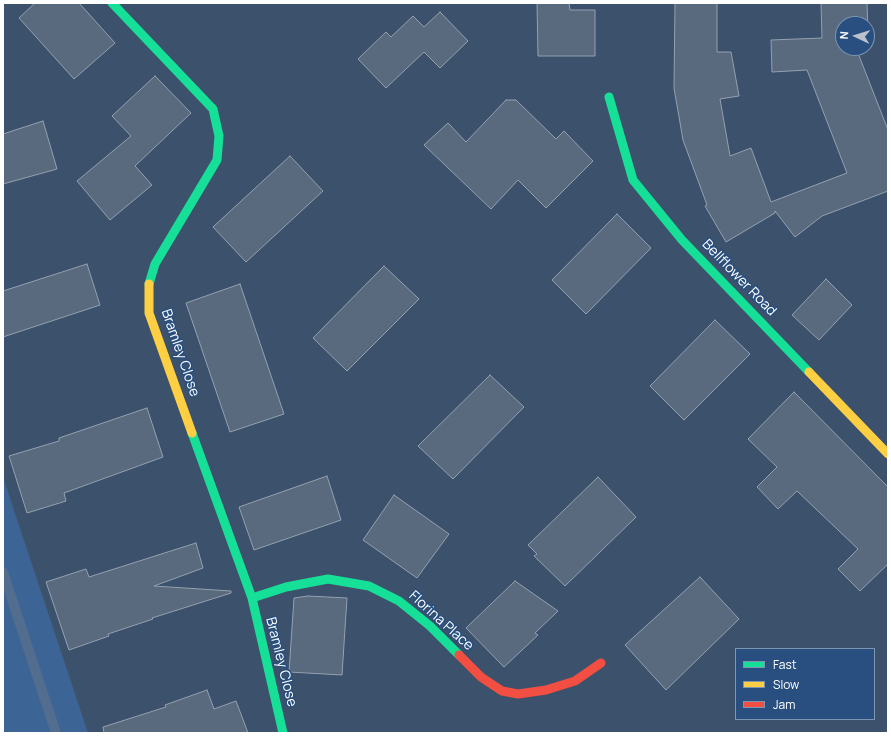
<!DOCTYPE html>
<style>
body{margin:0}
#map{position:relative;width:891px;height:736px;overflow:hidden;background:#3c516b;font-family:Manrope,sans-serif}
canvas{display:block}
.frame{position:absolute;inset:0;border:4px solid #fff;pointer-events:none}
.legend{position:absolute;left:735px;top:648px;width:140px;height:72px;box-sizing:border-box;background:#284f7f;border:1px solid #7e95b2;margin:0;padding:5px 7px;list-style:none;font-size:12px;color:#fff}
.legend li{display:flex;align-items:center;gap:8px;height:20px}
.legend b{width:20px;border:1px solid #7e95b2}
.north{position:absolute;left:835px;top:16px;width:40px;height:40px;box-sizing:border-box;background:#284f7f;border:1px solid #7e95b2;border-radius:50%;rotate:274deg;font-size:11px;font-weight:700;line-height:16px;text-align:center;color:#fff}
.north::after{content:'';display:block;margin:auto;width:14px;height:18px;background:#bbc2cb;clip-path:polygon(50% 0,100% 100%,50% 72%,0 100%)}
</style>
<div id="map">
<canvas width="891" height="736"></canvas>
<div class="frame"></div>
<ul class="legend">
<li><b style="height:5px;background:#16e098"></b>Fast</li>
<li><b style="height:5px;background:#ffcf43"></b>Slow</li>
<li><b style="height:5px;background:#f24e42"></b>Jam</li>
</ul>
<div class="north">N</div>
</div>
<script>
const ctx = document.querySelector('canvas').getContext('2d');
ctx.lineJoin = 'round';
function fillPath(path, color) {
  ctx.fillStyle = color;
  ctx.fill(path, 'evenodd');
}
function shape(rows) {
  const path = new Path2D();
  for (const r of rows) {
    path.moveTo(r[0], r[1]);
    for (let i = 2; i < r.length; i += 2) path.lineTo(r[i], r[i + 1]);
  }
  return path;
}
function strokePath(path, color, width, dash) {
  ctx.strokeStyle = color;
  ctx.lineWidth = width;
  ctx.lineCap = dash ? 'butt' : 'round';
  ctx.setLineDash(dash || []);
  ctx.stroke(path);
}
function write(font, color, halo, rows, align = 'center') {
  ctx.font = font + ' Manrope,sans-serif';
  ctx.lineWidth = 3;
  ctx.setLineDash([]);
  ctx.textBaseline = 'middle';
  ctx.strokeStyle = halo;
  ctx.fillStyle = color;
  for (const [text, x, y, turn = 0] of rows) {
    ctx.save();
    ctx.translate(x, y);
    ctx.rotate((+turn || 0) * Math.PI / 180);
    ctx.textAlign = isNaN(turn) ? turn : align;
    if (halo) ctx.strokeText(text, 0, 0);
    ctx.fillText(text, 0, 0);
    ctx.restore();
  }
}
fillPath(shape([
 [3,477,88,733,3,733]
]), '#3c6595');
strokePath(shape([
 [3,572,56,733]
]), '#536d8f', 10);
const building = shape([
 [35,3,79,3,115,43,74,79,19,18,35,3],
 [537,3,569,3,570,10,595,10,595,56,538,56,537,3],
 [675,3,717,3,717,52,731,52,739,96,720,99,730,156,751,148,771,202,847,173,807,70,772,72,771,40,822,38,821,3,867,3,868,33,867,24,843,24,843,48,856,48,888,130,888,191,822,216,795,237,775,211,775,213,726,242,705,206,707,205,683,140,674,88,675,3],
 [440,12,468,41,440,68,424,52,386,88,358,59,386,32,391,37,413,16,424,27,440,12],
 [155,76,191,113,135,166,152,185,110,220,77,181,131,136,112,116,155,76],
 [506,100,516,100,556,139,564,131,593,161,546,208,518,180,491,209,424,145,448,123,466,142,506,100],
 [43,121,57,169,3,184,3,134,43,121],
 [290,156,323,191,246,262,213,227,290,156],
 [617,214,651,248,586,314,552,280,617,214],
 [87,264,100,305,3,337,3,291,87,264],
 [384,266,419,299,347,371,313,338,384,266],
 [826,279,852,305,819,340,792,315,826,279],
 [240,284,284,414,230,432,186,303,240,284],
 [715,320,750,354,684,420,650,386,715,320],
 [490,375,524,407,453,479,418,446,490,375],
 [794,392,888,487,888,564,860,591,838,569,858,549,797,491,778,509,757,487,777,467,748,439,794,392],
 [147,408,163,457,64,493,66,501,27,513,9,456,59,441,59,438,147,408],
 [327,476,341,520,254,550,239,507,327,476],
 [598,477,636,517,565,586,534,556,537,554,528,545,598,477],
 [394,495,449,534,417,578,363,540,394,495],
 [196,543,203,568,154,586,231,591,231,593,152,618,153,619,108,634,109,636,69,650,46,582,86,569,89,577,196,543],
 [700,577,739,619,666,690,625,645,700,577],
 [515,581,558,611,535,633,538,635,504,667,466,628,515,581],
 [308,596,347,598,342,675,289,672,294,598,308,596],
 [207,690,214,709,236,701,248,733,104,733,103,727,166,707,165,705,207,690]
]);
fillPath(building, '#59697e');
strokePath(building, '#94a1b0', 1);
strokePath(shape([
 [112,3,213,109,219,136,217,160,155,264,149,284],
 [609,97,633,180,682,240,809,372],
 [192,433,252,598,283,733],
 [252,598,286,587,328,579,369,586,399,601,430,626,459,655]
]), '#16e098', 9);
strokePath(shape([
 [149,284,149,313,192,433],
 [809,372,888,454]
]), '#ffcf43', 9);
strokePath(shape([
 [459,655,481,677,502,691,518,694,546,690,575,681,601,663]
]), '#f24e42', 9);
write('14px', '#fff', '#284f7f', [
 ["Bellflower Road",739,278,46],
 ["Bramley Close",180,353,71],
 ["Florina Place",441,621,42],
 ["Bramley Close",281,662,76]
]);
</script>
